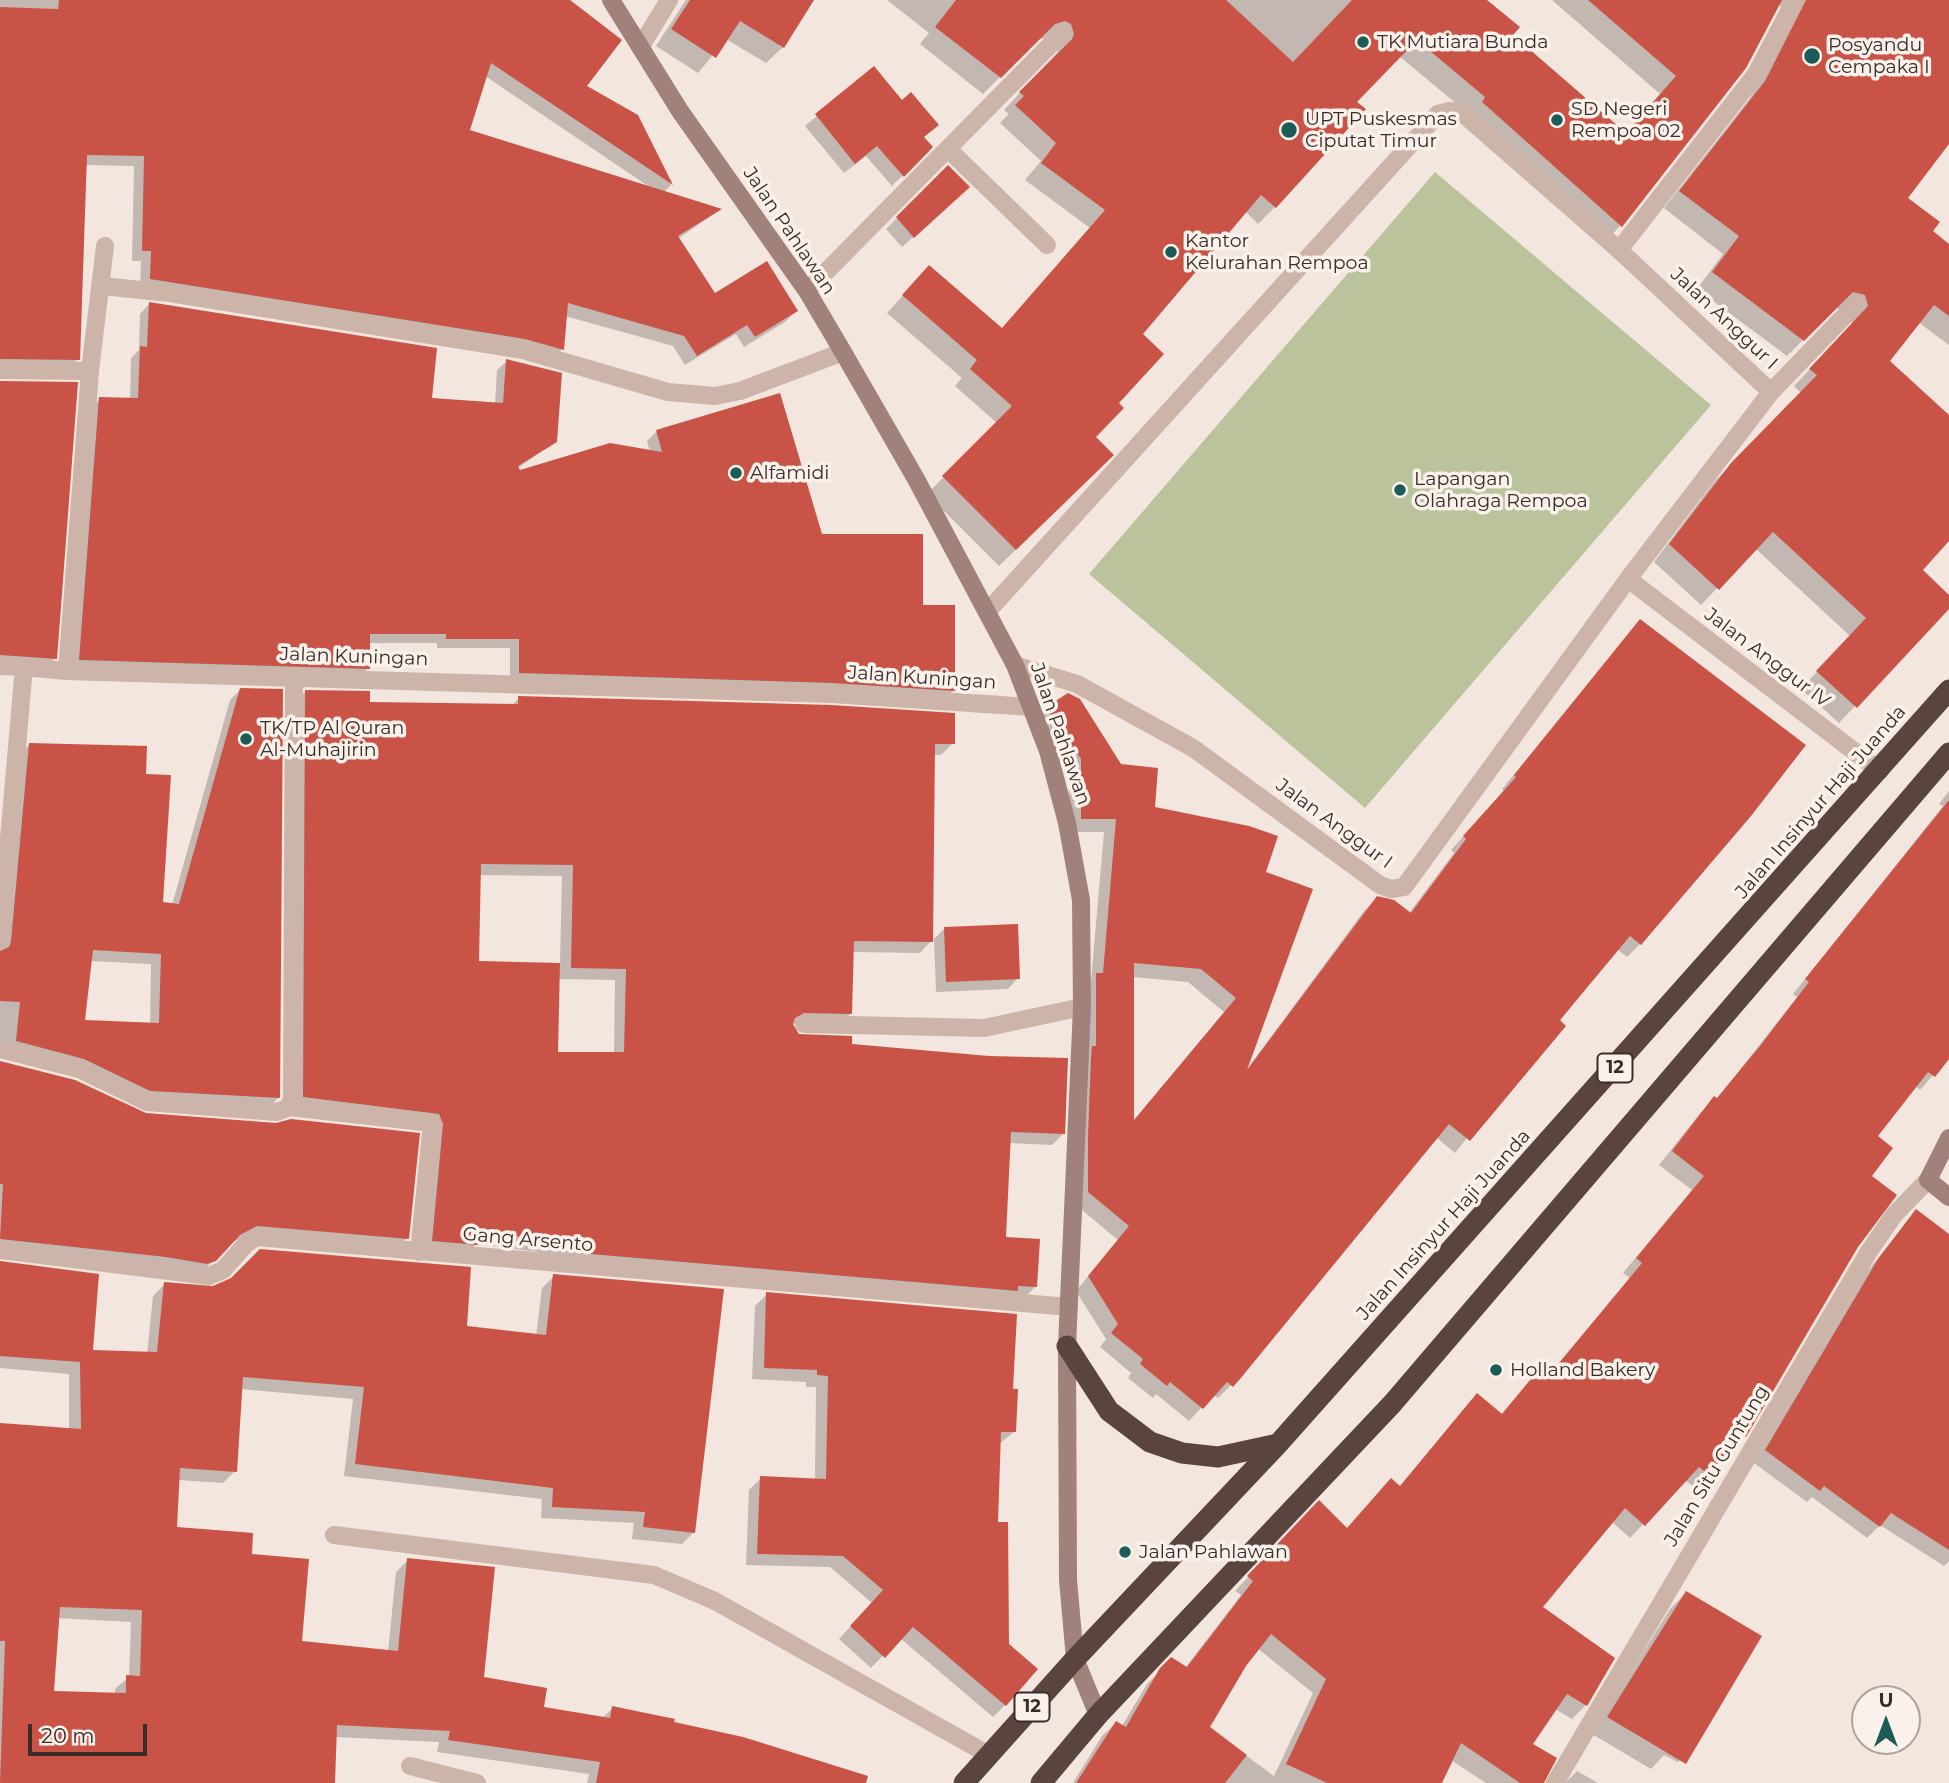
<!DOCTYPE html>
<style>
body{margin:0}
#map{position:relative;width:1949px;height:1783px;overflow:hidden;background:#f3e6de;font-family:Montserrat,sans-serif}
canvas{display:block}
.north{position:absolute;left:1851px;top:1685px;width:70px;height:70px;box-sizing:border-box;background:#faf1ea;border:2px solid #ada29d;border-radius:50%;rotate:0deg;font-size:19px;font-weight:700;line-height:28px;text-align:center;color:#392c29}
.north::after{content:'';display:block;margin:auto;width:24px;height:32px;background:#1d5b57;clip-path:polygon(50% 0,100% 100%,50% 72%,0 100%)}
.scale{position:absolute;left:28px;top:1724px;width:119px;height:32px;box-sizing:border-box;border:4px solid #392c29;border-top:0;padding-left:9px;font-size:21px;line-height:24px;white-space:nowrap;color:#392c29;-webkit-text-stroke:5px #faf1ea;paint-order:stroke}
</style>
<div id="map">
<canvas width="1949" height="1783"></canvas>
<div class="north">U</div>
<div class="scale">20 m</div>
</div>
<script>
const ctx = document.querySelector('canvas').getContext('2d');
ctx.lineJoin = 'round';
function fillPath(path, color) {
  ctx.fillStyle = color;
  ctx.fill(path, 'evenodd');
}
function shape(rows) {
  const path = new Path2D();
  for (const r of rows) {
    path.moveTo(r[0], r[1]);
    for (let i = 2; i < r.length; i += 2) path.lineTo(r[i], r[i + 1]);
  }
  return path;
}
function strokePath(path, color, width, dash) {
  ctx.strokeStyle = color;
  ctx.lineWidth = width;
  ctx.lineCap = dash ? 'butt' : 'round';
  ctx.setLineDash(dash || []);
  ctx.stroke(path);
}
function write(font, color, halo, rows, align = 'center') {
  ctx.font = font + ' Montserrat,sans-serif';
  ctx.lineWidth = 7;
  ctx.setLineDash([]);
  ctx.textBaseline = 'middle';
  ctx.strokeStyle = halo;
  ctx.fillStyle = color;
  for (const [text, x, y, turn = 0] of rows) {
    ctx.save();
    ctx.translate(x, y);
    ctx.rotate((+turn || 0) * Math.PI / 180);
    ctx.textAlign = isNaN(turn) ? turn : align;
    if (halo) ctx.strokeText(text, 0, 0);
    ctx.fillText(text, 0, 0);
    ctx.restore();
  }
}
fillPath(shape([
 [1435,172,1711,405,1365,808,1089,574]
]), '#bbc39d');
fillPath(shape([
 [0,0,567,0,589,14,585,86,637,116,671,185,663,193,719,210,678,239,714,296,796,311,785,322,744,347,736,334,685,365,673,346,565,316,562,349,552,360,140,290,141,261,132,261,134,166,85,165,78,359,67,370,0,369],
 [485,76,651,188,467,132],
 [686,0,812,0,783,47,766,63,726,39,698,73,656,46],
 [887,0,1485,0,1511,35,1625,134,1660,94,1552,0,1949,0,1949,141,1905,198,1930,232,1949,246,1949,345,1918,322,1888,361,1949,476,1949,539,1920,570,1949,597,1949,606,1839,723,1801,689,1850,636,1755,548,1701,605,1654,562,1714,482,1801,393,1794,386,1852,325,1849,312,1835,308,1787,356,1697,289,1723,254,1664,208,1750,98,1789,23,1788,10,1778,5,1621,225,1605,242,1470,115,1399,56,1354,102,1363,110,1275,207,1258,224,1245,211,1140,334,1116,403,1094,437,1112,455,999,566,927,494,997,423,955,386,962,378,887,313,929,267,1001,330,1090,228,1025,180,1041,161,1000,123,1009,114,1004,110,1058,52,1055,41,1048,37,1037,40,983,94,920,44,929,33],
 [874,68,902,102,937,125,923,138,931,147,892,186,866,156,844,173,805,126],
 [948,167,957,198,902,247,886,229],
 [149,304,430,400,495,404,497,370,507,361,555,441,517,469,519,472,650,452,647,441,657,431,821,536,921,606,954,690,944,699,510,682,510,648,437,648,437,643,369,643,368,668,359,678,71,669,90,409,100,399,130,400,131,358,139,350,140,314],
 [0,383,55,658,44,669,0,666],
 [1640,621,1640,944,1627,957,1617,949,1455,1153,1436,1137,1231,1385,1218,1398,1213,1395,1189,1421,1156,1394,1153,1398,1128,1378,1131,1373,1100,1347,1106,1339,1076,1291,1118,1240,1076,1205,1084,988,1091,981,1104,832,1069,832,1069,773,1034,722,1048,709,1120,766,1153,809,1264,874,1247,1069,1364,911,1377,898,1409,913,1454,853,1451,850,1504,791,1502,789],
 [1133,977,1188,982,1224,1012,1133,1122],
 [241,689,278,1098,267,1109,139,1101,71,1068,0,1050,0,952,18,756,29,745,144,775,161,903,172,905,230,700],
 [90,961,151,964,150,1025,84,1021],
 [306,691,368,703,511,706,519,698,953,743,941,755,933,755,931,941,920,953,852,952,851,1013,839,1025,790,1024,798,1036,850,1045,1063,1134,1052,1145,1009,1143,1004,1239,1036,1286,1024,1298,538,1261,539,1252,476,1244,465,1256,421,1252,428,1125,292,1108,294,703],
 [479,875,562,876,560,965,477,963],
 [558,979,615,980,614,1054,557,1054],
 [1949,791,1949,1057,1920,1090,1915,1086,1875,1137,1857,1246,1745,1435,1731,1449,1729,1447,1694,1487,1685,1480,1630,1538,1612,1522,1541,1607,1586,1705,1572,1719,1555,1709,1531,1745,1543,1783,1486,1783,1451,1760,1440,1783,1073,1783,1102,1736,1116,1723,1122,1726,1147,1684,1171,1660,1185,1668,1241,1595,1235,1591,1302,1520,1346,1530,1399,1487,1477,1395,1501,1415,1532,1378,1553,1371,1630,1278,1623,1273,1692,1190,1659,1165,1701,1112,1716,1100,1746,1062,1797,997,1793,994,1943,806,1939,804],
 [1257,1648,1313,1693,1274,1776,1207,1727],
 [945,928,1018,978,1008,989,936,992,934,939],
 [0,1063,407,1238,396,1249,245,1236,229,1244,203,1271,0,1251],
 [1916,1211,1949,1236,1949,1561,1944,1566,1880,1525,1867,1538,1812,1497,1807,1502,1754,1463,1866,1273],
 [0,1263,91,1351,147,1354,153,1296,165,1284,536,1336,542,1288,554,1276,694,1532,682,1544,632,1539,634,1523,541,1518,542,1499,344,1476,353,1399,240,1389,235,1471,223,1483,178,1480,175,1528,250,1555,300,1643,388,1652,396,1572,408,1560,482,1679,542,1709,602,1718,613,1708,838,1783,587,1783,589,1774,437,1752,439,1742,335,1737,333,1783,0,1783,0,1425,69,1430,69,1374,0,1368],
 [57,1618,131,1622,129,1677,115,1689,115,1694,52,1693],
 [767,1294,1011,1391,1014,1432,999,1444,997,1524,1005,1705,993,1717,900,1638,871,1668,839,1639,872,1603,830,1567,746,1565,749,1490,761,1478,815,1480,816,1387,806,1387,806,1382,752,1379,755,1306],
 [1686,1593,1695,1745,1678,1762,1664,1755,1651,1769,1592,1734,1670,1609],
 [1577,1771,1598,1783,1565,1783]
]), '#0003');
fillPath(shape([
 [59,0,570,0,622,40,587,86,638,115,673,185,491,63,470,130,722,209,678,236,715,293,767,261,798,311,755,337,747,325,697,356,684,336,568,303,564,350,525,339,150,279,151,251,142,251,144,156,87,155,80,360,0,359,0,7,58,9],
 [690,0,814,0,784,48,740,21,716,58,671,29],
 [956,0,1226,0,1293,62,1352,0,1487,0,1520,27,1513,35,1626,133,1676,76,1588,0,1782,0,1746,68,1622,227,1482,102,1485,97,1417,40,1357,102,1366,109,1276,208,1261,195,1143,334,1164,354,1119,403,1124,408,1096,437,1114,455,1016,550,942,476,1012,406,970,369,977,360,902,295,929,265,1002,328,1105,210,1041,163,1056,143,1015,105,1024,96,1019,92,1072,39,1074,34,1071,24,1065,21,1055,24,1001,78,935,27],
 [1806,0,1949,0,1949,144,1908,198,1940,222,1933,231,1949,244,1949,316,1934,305,1890,361,1949,415,1949,541,1923,570,1949,595,1949,609,1857,708,1816,671,1866,618,1773,532,1719,590,1669,544,1731,463,1817,375,1809,369,1868,306,1865,295,1853,292,1804,341,1712,272,1739,236,1679,191,1765,81],
 [874,66,902,100,911,92,939,125,924,137,933,147,904,177,877,146,855,164,815,114],
 [948,165,970,187,914,238,896,217],
 [149,302,437,348,432,398,503,403,506,359,562,373,557,442,518,466,520,470,610,443,662,452,656,430,780,393,822,534,923,534,923,605,955,605,955,691,832,683,519,673,519,639,446,639,446,634,370,634,370,669,79,660,99,397,138,398,140,346,147,347],
 [0,381,78,382,57,659,0,655],
 [1640,619,1806,745,1751,816,1641,945,1630,936,1560,1020,1566,1026,1470,1141,1449,1124,1240,1379,1233,1387,1227,1382,1203,1409,1170,1382,1167,1386,1140,1364,1143,1359,1111,1333,1118,1324,1088,1276,1129,1226,1088,1192,1088,1136,1091,1058,1092,1046,1096,1046,1096,973,1103,973,1116,819,1081,819,1081,759,1046,707,1068,693,1080,699,1121,764,1158,768,1155,807,1249,826,1278,836,1266,872,1313,889,1247,1070,1377,896,1394,900,1411,913,1466,839,1463,836,1516,777,1514,775],
 [1134,963,1201,969,1236,998,1134,1120],
 [240,688,283,689,280,1098,150,1091,84,1059,16,1041,20,1002,0,1001,0,951,9,947,11,941,29,743,147,746,146,774,171,775,163,902,179,904],
 [93,950,161,954,159,1023,85,1020],
 [305,690,370,691,370,702,518,704,518,696,831,705,955,713,955,744,935,744,933,942,854,941,852,1014,804,1013,795,1018,793,1024,799,1034,852,1036,852,1044,989,1056,1068,1058,1065,1134,1011,1132,1006,1237,1040,1239,1037,1287,1018,1286,1018,1291,556,1251,549,1249,550,1240,480,1232,478,1245,432,1241,443,1124,439,1114,303,1097],
 [481,864,573,865,571,968,626,969,624,1052,558,1052,560,963,479,961],
 [1949,800,1949,1059,1935,1077,1928,1072,1878,1136,1893,1148,1872,1176,1897,1195,1858,1247,1746,1437,1742,1433,1709,1475,1699,1467,1645,1526,1625,1508,1543,1607,1615,1658,1587,1706,1567,1694,1533,1744,1557,1758,1544,1783,1520,1783,1461,1743,1442,1783,1327,1783,1286,1764,1326,1679,1271,1634,1246,1666,1210,1727,1247,1755,1225,1783,1076,1783,1116,1721,1126,1727,1160,1668,1171,1657,1187,1667,1253,1581,1247,1576,1319,1500,1347,1528,1391,1478,1400,1486,1477,1393,1502,1414,1545,1362,1554,1369,1642,1263,1636,1258,1704,1176,1672,1151,1714,1096,1717,1098,1760,1046,1809,982,1805,979],
 [1018,924,1020,979,946,982,944,927],
 [0,1061,75,1080,146,1113,276,1123,291,1119,420,1133,409,1239,257,1226,240,1235,216,1261,207,1264,166,1257,0,1239,3,1184,0,1184],
 [1916,1209,1949,1234,1949,1550,1891,1513,1880,1527,1824,1486,1820,1491,1765,1450,1878,1259],
 [260,1249,471,1267,467,1326,546,1335,553,1274,724,1289,695,1533,643,1527,645,1512,552,1507,553,1488,355,1464,364,1387,243,1377,237,1472,180,1468,177,1527,253,1533,252,1554,309,1559,302,1641,398,1651,407,1558,495,1567,484,1677,547,1688,544,1707,610,1718,612,1706,675,1719,674,1722,743,1737,868,1776,866,1783,596,1783,600,1762,448,1740,450,1731,337,1725,335,1783,0,1783,5,1641,0,1641,0,1423,81,1429,80,1362,0,1356,0,1261,99,1274,93,1350,157,1352,164,1282,213,1286,231,1278],
 [60,1607,142,1610,140,1676,126,1675,126,1693,54,1691],
 [766,1292,1017,1314,1013,1389,1018,1389,1016,1432,1001,1432,998,1522,1008,1522,1009,1644,1038,1669,1006,1706,913,1627,885,1658,850,1626,883,1590,843,1556,757,1554,760,1476,826,1479,828,1376,817,1375,817,1370,764,1368],
 [1686,1591,1762,1636,1686,1764,1607,1717]
]), '#c85346');
strokePath(shape([
 [641,46,669,0]
]), '#ccb4a9', 18);
strokePath(shape([
 [948,149,1047,245],
 [105,246,90,371,67,671,832,694,1031,707],
 [1619,250,1756,74,1795,0],
 [102,286,170,293,523,350,668,392,715,396,740,391,843,352],
 [807,291,1063,32],
 [0,370,90,371],
 [1628,579,1880,771],
 [987,612,1438,114,1449,111,1461,112,1619,250,1771,392],
 [1015,665,1077,684,1193,748,1380,885,1391,889,1404,887,1628,579,1771,392,1857,303],
 [0,666,24,667],
 [0,940,24,667,67,671],
 [804,1024,984,1028,1082,1007],
 [0,1049,79,1069,147,1102,277,1112,289,1107],
 [289,1107,292,1098,294,676],
 [289,1107,432,1123,419,1252],
 [0,1250,209,1276,223,1270,246,1244,257,1237,1069,1307],
 [334,1535,654,1575,715,1601,989,1755],
 [410,1766,477,1783],
 [1555,1783,1868,1253,1894,1215,1928,1180]
]), '#ccb4a9', 18);
strokePath(shape([
 [611,0,680,111,807,291,843,352,916,479,1015,665,1048,751,1067,823,1081,900,1082,1007,1067,1346,1068,1580,1075,1659,1098,1715],
 [1949,1138,1928,1180,1949,1197]
]), '#a0827a', 18);
strokePath(shape([
 [1067,1346,1109,1411,1150,1442,1182,1453,1218,1457,1278,1444],
 [964,1783,1075,1659,1278,1444,1949,690],
 [1041,1783,1098,1715,1392,1404,1949,753]
]), '#5a4440', 21);
for (const [x, y, r, color] of [
 [1363,42,7,"#1d5b57"],
 [1812,56,9,"#1d5b57"],
 [1557,120,7,"#1d5b57"],
 [1289,130,9,"#1d5b57"],
 [1171,252,7,"#1d5b57"],
 [736,473,7,"#1d5b57"],
 [1400,490,7,"#1d5b57"],
 [246,739,7,"#1d5b57"],
 [1496,1370,7,"#1d5b57"],
 [1125,1552,7,"#1d5b57"]
]) {
  const dot = new Path2D();
  dot.arc(x, y, r, 0, 2 * Math.PI);
  ctx.fillStyle = color;
  ctx.fill(dot);
  strokePath(dot, '#faf1ea', 2.5);
}
for (const [x, y, w] of [
 [1615,1068,35],
 [1032,1707,35]
]) {
  const box = new Path2D();
  box.roundRect(x - w / 2, y - 14.5, w, 29, 5);
  ctx.fillStyle = '#faf1ea';
  ctx.fill(box);
  strokePath(box, '#392c29', 2);
}
write('bold 18px', '#392c29', null, [
 ["12",1615,1068],
 ["12",1032,1707]
]);
write('19px', '#392c29', '#faf1ea', [
 ["TK Mutiara Bunda",1377,42],
 ["Posyandu",1828,45],
 ["Cempaka I",1828,67],
 ["SD Negeri",1571,109],
 ["Rempoa 02",1571,131],
 ["UPT Puskesmas",1305,119],
 ["Ciputat Timur",1305,141],
 ["Kantor",1185,241],
 ["Kelurahan Rempoa",1185,263],
 ["Alfamidi",750,473],
 ["Lapangan",1414,479],
 ["Olahraga Rempoa",1414,501],
 ["TK/TP Al Quran",260,728],
 ["Al-Muhajirin",260,750],
 ["Holland Bakery",1510,1370],
 ["Jalan Pahlawan",1139,1552]
], 'left');
write('19px', '#392c29', '#faf1ea', [
 ["Jalan Pahlawan",789,231,56],
 ["Jalan Anggur I",1724,319,43],
 ["Jalan Kuningan",354,657,2],
 ["Jalan Anggur IV",1767,658,37],
 ["Jalan Kuningan",922,678,4],
 ["Jalan Pahlawan",1060,734,71],
 ["Jalan Insinyur Haji Juanda",1821,802,-49],
 ["Jalan Anggur I",1334,824,36],
 ["Jalan Insinyur Haji Juanda",1444,1225,-48],
 ["Gang Arsento",528,1240,5],
 ["Jalan Situ Guntung",1717,1466,-59]
]);
</script>
